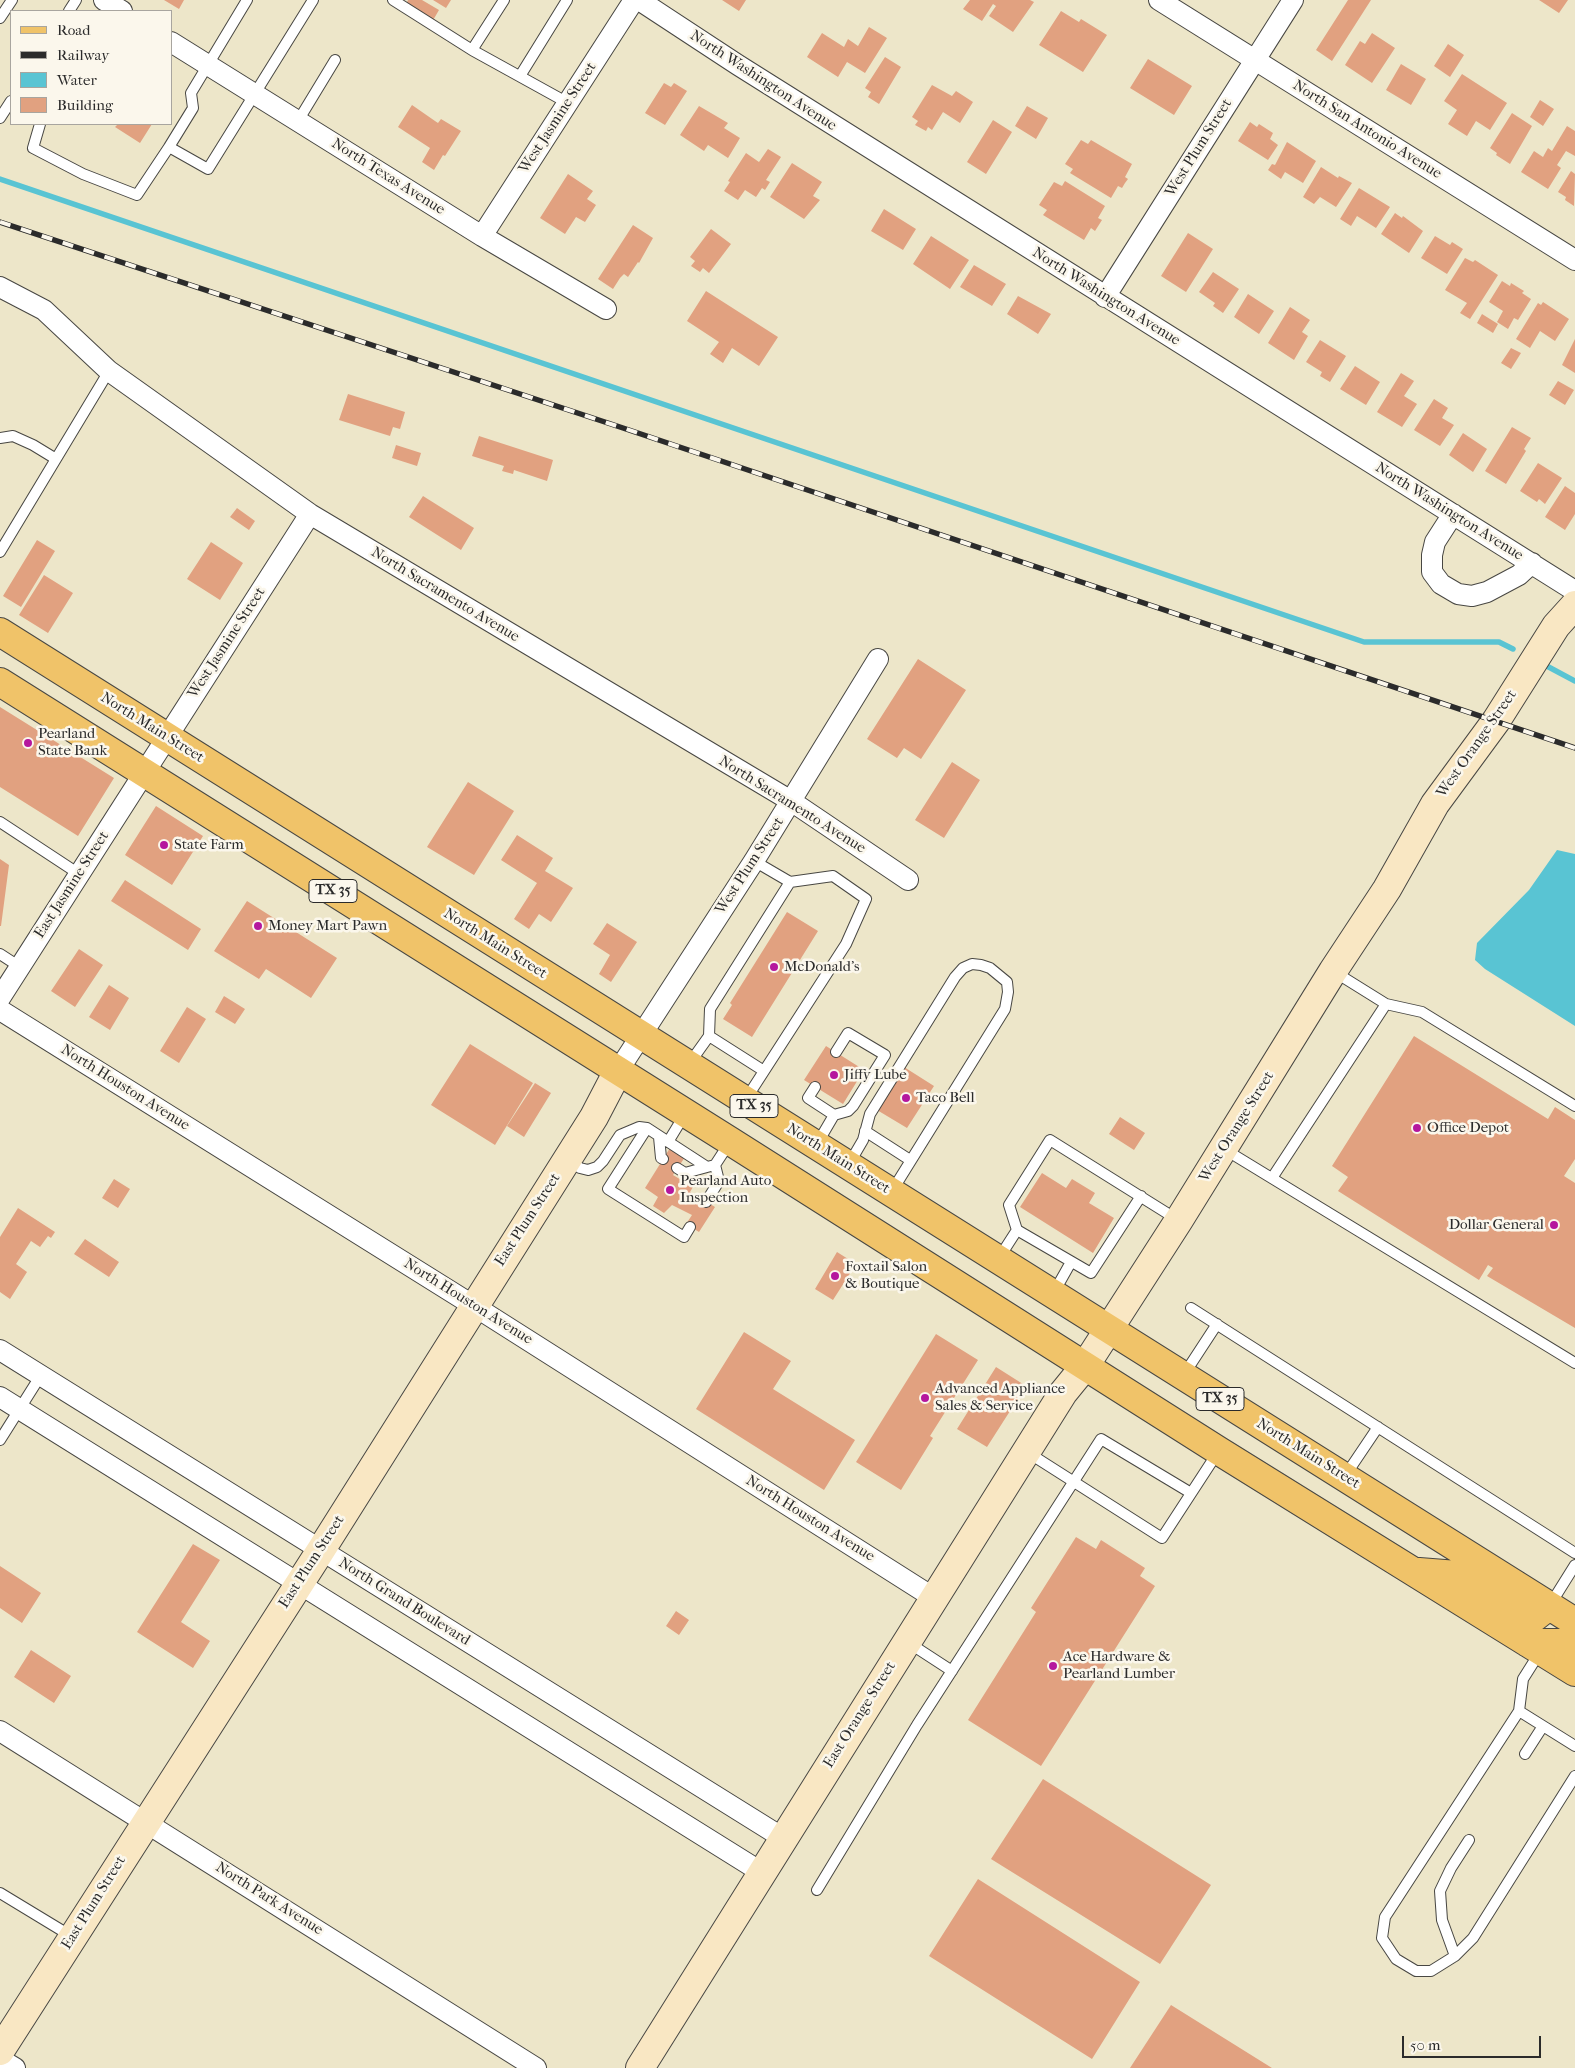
<!DOCTYPE html>
<style>
body{margin:0}
#map{position:relative;width:1575px;height:2068px;overflow:hidden;background:#ede6c9;font-family:"IM FELL French Canon",serif}
canvas{display:block}
.legend{position:absolute;left:10px;top:10px;width:162px;height:115px;box-sizing:border-box;background:#fbf7ec;border:1px solid #a8a59f;margin:0;padding:6px 9px;list-style:none;font-size:15px;color:#2b2b2b}
.legend li{display:flex;align-items:center;gap:10px;height:25px}
.legend b{width:25px;border:1px solid #a8a59f}
.scale{position:absolute;left:1402px;top:2036px;width:139px;height:22px;box-sizing:border-box;border:2px solid #2b2b2b;border-top:0;padding-left:6px;font-size:15px;line-height:18px;white-space:nowrap;color:#2b2b2b;-webkit-text-stroke:4px #fbf7ec;paint-order:stroke}
</style>
<div id="map">
<canvas width="1575" height="2068"></canvas>
<ul class="legend">
<li><b style="height:6px;background:#f0c369"></b>Road</li>
<li><b style="height:6px;background:#2b2b2b"></b>Railway</li>
<li><b style="height:14px;background:#59c4d3"></b>Water</li>
<li><b style="height:14px;background:#e1a180"></b>Building</li>
</ul>
<div class="scale">50 m</div>
</div>
<script>
const ctx = document.querySelector('canvas').getContext('2d');
ctx.lineJoin = 'round';
function fillPath(path, color) {
  ctx.fillStyle = color;
  ctx.fill(path, 'evenodd');
}
function shape(rows) {
  const path = new Path2D();
  for (const r of rows) {
    path.moveTo(r[0], r[1]);
    for (let i = 2; i < r.length; i += 2) path.lineTo(r[i], r[i + 1]);
  }
  return path;
}
function strokePath(path, color, width, dash) {
  ctx.strokeStyle = color;
  ctx.lineWidth = width;
  ctx.lineCap = dash ? 'butt' : 'round';
  ctx.setLineDash(dash || []);
  ctx.stroke(path);
}
function write(font, color, halo, rows, align = 'center') {
  ctx.font = font + ' "IM FELL French Canon",serif';
  ctx.lineWidth = 5;
  ctx.setLineDash([]);
  ctx.textBaseline = 'middle';
  ctx.strokeStyle = halo;
  ctx.fillStyle = color;
  for (const [text, x, y, turn = 0] of rows) {
    ctx.save();
    ctx.translate(x, y);
    ctx.rotate((+turn || 0) * Math.PI / 180);
    ctx.textAlign = isNaN(turn) ? turn : align;
    if (halo) ctx.strokeText(text, 0, 0);
    ctx.fillText(text, 0, 0);
    ctx.restore();
  }
}
fillPath(shape([
 [1557,850,1575,854,1575,1026,1485,969,1475,960,1477,943,1529,890]
]), '#59c4d3');
strokePath(shape([
 [0,179,1364,642,1499,642,1513,649],
 [1543,664,1575,681]
]), '#59c4d3', 5.5);
fillPath(shape([
 [164,0,184,0,179,9],
 [408,0,422,0,439,10,432,22,405,6],
 [433,0,451,0,446,8],
 [722,0,746,0,739,11],
 [970,0,1030,0,1034,2,1013,32,989,16,996,6,993,4,982,21,963,9],
 [1348,0,1371,0,1332,61,1316,50],
 [1539,0,1568,0,1559,13],
 [1061,11,1079,22,1081,19,1107,35,1083,72,1039,45],
 [869,27,887,38,865,73,847,62,838,77,807,57,822,33,844,47,848,39,858,46],
 [1372,33,1395,48,1372,83,1345,65,1360,41,1365,44],
 [1448,44,1464,55,1450,77,1434,66],
 [885,57,901,67,879,104,868,97,871,92,865,88],
 [1148,59,1192,86,1174,115,1130,88],
 [1401,64,1426,79,1411,105,1386,90],
 [1462,74,1507,103,1490,130,1476,121,1467,136,1448,124,1457,110,1444,101],
 [664,83,671,87,674,83,687,91,665,125,645,113],
 [932,85,952,96,956,91,973,102,960,123,943,112,932,130,928,127,926,131,915,125,918,121,912,117],
 [1540,100,1554,109,1543,126,1530,117],
 [412,105,435,121,438,123,441,119,461,131,445,156,443,155,434,170,422,162,430,148,398,127],
 [699,106,728,123,724,128,740,138,728,158,708,145,704,151,680,135],
 [1027,106,1048,118,1036,139,1015,126],
 [1512,113,1532,126,1510,164,1496,155,1497,153,1490,148],
 [993,120,1012,132,986,174,967,162],
 [1250,122,1257,127,1259,124,1273,133,1270,139,1278,145,1268,160,1238,141],
 [118,124,152,124,140,143,115,127],
 [1567,126,1575,131,1575,156,1566,151,1557,165,1561,168,1548,189,1521,172,1534,151,1543,157,1548,148,1552,151],
 [1081,140,1088,144,1091,140,1132,164,1125,177,1128,179,1125,183,1122,188,1118,186,1111,198,1070,173,1073,169,1065,164],
 [1287,142,1316,161,1303,183,1285,172,1281,179,1268,170,1272,164,1275,165],
 [768,149,781,157,766,180,770,182,765,190,762,188,756,197,745,190,738,200,724,191,730,182,728,181,746,153,759,162],
 [792,163,822,182,813,196,820,200,804,219,770,197],
 [1321,167,1338,178,1339,176,1352,183,1336,207,1320,197,1314,204,1303,197],
 [1571,171,1575,174,1574,206,1565,200,1566,197,1558,192],
 [568,174,593,191,587,199,596,205,585,222,576,217,565,234,540,218],
 [1065,181,1105,206,1098,218,1102,220,1095,231,1091,228,1084,240,1043,215,1047,210,1039,205,1054,182,1062,186],
 [1359,188,1390,207,1376,228,1357,216,1351,226,1340,219],
 [884,209,916,229,903,250,871,231],
 [1395,213,1402,218,1403,216,1423,231,1409,253,1381,234],
 [633,225,653,238,639,263,638,262,628,277,624,274,620,278,613,289,598,279],
 [711,229,731,244,709,273,703,268,700,272,691,266,695,261,690,257],
 [1188,233,1213,249,1186,292,1161,276],
 [931,236,969,260,950,289,913,264],
 [1435,236,1450,245,1452,242,1463,249,1447,274,1421,258],
 [1465,258,1473,262,1475,260,1498,275,1470,319,1460,313,1467,303,1445,290],
 [974,265,1006,284,992,306,960,287],
 [1213,272,1239,289,1223,313,1213,306,1215,303,1199,292],
 [1502,281,1510,286,1511,283,1524,291,1522,293,1531,299,1518,320,1514,318,1508,329,1497,322,1503,311,1489,302],
 [706,291,778,337,759,366,732,348,723,363,710,354,719,342,687,321],
 [1248,294,1274,311,1259,334,1234,317],
 [1018,296,1051,314,1038,334,1007,314],
 [1543,302,1569,319,1555,341,1540,331,1530,348,1516,339,1538,303,1541,305],
 [1290,307,1310,320,1302,332,1308,336,1294,360,1268,343],
 [1482,314,1498,324,1493,333,1477,323],
 [1575,339,1575,373,1562,365],
 [1320,340,1346,356,1330,382,1320,376,1322,372,1306,362],
 [1511,348,1521,353,1511,369,1501,363],
 [1355,366,1380,382,1366,405,1340,389],
 [1401,373,1414,381,1404,396,1417,404,1402,427,1377,412],
 [1558,381,1574,390,1565,405,1549,395],
 [348,394,405,412,400,429,393,427,390,436,339,420],
 [1434,399,1448,408,1442,418,1454,425,1440,446,1414,430],
 [1512,427,1531,438,1524,449,1526,451,1506,484,1485,471],
 [1463,433,1487,449,1473,472,1449,455],
 [479,436,553,460,547,481,514,470,513,474,502,471,504,466,472,456],
 [396,445,421,453,417,466,392,458],
 [1538,463,1562,478,1545,504,1539,499,1537,502,1520,491],
 [1565,486,1575,493,1575,514,1565,530,1545,517],
 [423,496,474,528,461,550,409,517],
 [237,508,255,521,249,530,230,517],
 [37,540,55,551,21,607,3,596],
 [211,542,243,563,220,600,187,579],
 [44,575,73,593,48,633,19,615],
 [918,659,966,690,921,759,904,748,897,758,867,739],
 [0,707,114,778,78,836,0,787],
 [952,762,980,780,944,838,915,820],
 [468,782,514,811,474,875,427,847],
 [156,806,203,836,172,885,125,855],
 [517,835,553,858,545,871,573,888,551,922,539,914,529,929,514,919,537,883,501,860],
 [0,859,9,865,1,926,0,926],
 [125,880,201,929,188,950,111,901],
 [247,901,337,958,311,998,266,969,259,979,214,951],
 [787,912,818,931,752,1037,723,1019,732,1005,730,1003],
 [607,923,637,942,611,982,599,974,610,955,593,944],
 [79,949,103,965,75,1007,51,991],
 [109,985,129,998,110,1030,89,1017],
 [224,996,245,1009,235,1024,215,1012],
 [187,1007,206,1019,179,1063,160,1051],
 [1414,1036,1548,1119,1555,1107,1575,1120,1575,1159,1564,1176,1575,1183,1575,1328,1487,1276,1493,1268,1488,1265,1479,1280,1338,1191,1348,1177,1332,1166],
 [470,1044,533,1083,495,1145,431,1105],
 [826,1046,864,1070,843,1104,804,1080],
 [904,1067,934,1086,907,1128,877,1110],
 [535,1083,551,1093,524,1137,507,1126],
 [1120,1117,1145,1133,1134,1150,1109,1134],
 [670,1148,685,1157,673,1175,693,1187,690,1192,715,1207,699,1232,686,1224,692,1215,672,1205,664,1213,653,1206,658,1197,645,1188],
 [1042,1173,1066,1188,1072,1179,1095,1193,1089,1203,1114,1218,1093,1253,1020,1207],
 [114,1179,130,1189,118,1208,102,1198],
 [18,1208,55,1232,51,1238,48,1236,40,1247,31,1241,16,1264,27,1272,10,1299,0,1292,0,1237],
 [85,1239,119,1262,109,1277,74,1254],
 [837,1252,856,1264,833,1300,815,1289],
 [744,1332,791,1361,773,1389,855,1440,824,1490,696,1409],
 [936,1334,978,1360,930,1436,933,1438,901,1490,856,1462],
 [996,1367,1026,1386,987,1447,957,1429],
 [1076,1537,1096,1549,1101,1540,1145,1568,1140,1576,1155,1586,1041,1766,968,1720,1036,1612,1031,1608],
 [193,1544,220,1560,181,1622,210,1641,193,1668,137,1632],
 [0,1566,41,1593,22,1623,0,1608],
 [676,1611,689,1620,679,1635,666,1626],
 [31,1650,71,1676,54,1703,14,1677],
 [1043,1779,1211,1885,1160,1964,991,1859],
 [978,1879,1140,1982,1092,2059,929,1956],
 [1171,2005,1272,2068,1130,2068]
]), '#e1a180');
const lane = shape([
 [247,0,191,93,193,108,169,147,208,169,313,0],
 [393,0,472,50,568,103],
 [69,11,76,0],
 [0,18,12,0],
 [472,50,504,0],
 [520,76,567,0],
 [0,118,11,101],
 [298,121,335,60],
 [40,124,33,148,83,174,137,195,169,147],
 [0,438,13,436,33,445,56,459],
 [0,552,109,371],
 [0,822,79,874],
 [754,861,790,882],
 [0,954,20,967],
 [1333,971,1386,1004,1422,1012,1575,1106],
 [709,1036,764,1071],
 [689,1064,709,1036,710,1009,790,882,833,876,866,899,846,944,746,1099],
 [815,1087,808,1098,834,1115],
 [647,1128,608,1189,684,1237,690,1227],
 [865,1131,910,1160],
 [659,1137,661,1158,663,1159],
 [668,1142,685,1114],
 [817,1144,834,1115,848,1111,853,1106,885,1055,848,1033,836,1052],
 [1224,1149,1575,1363],
 [569,1161,580,1168,588,1170,597,1167,603,1161,620,1135,639,1127,647,1128,707,1167,715,1165,730,1142],
 [849,1164,863,1140,870,1114,955,977,963,968,972,964,981,965,990,968,1007,982,1008,992,1005,1009,892,1191],
 [677,1168,685,1173,707,1167],
 [1272,1178,1386,1004],
 [706,1202,719,1181,715,1165],
 [1017,1230,1091,1273,1141,1196],
 [999,1258,1017,1230,1009,1205,1050,1140,1178,1220],
 [1053,1294,1071,1262],
 [1191,1308,1575,1553],
 [1183,1376,1217,1324],
 [0,1440,41,1375],
 [1027,1452,1162,1538,1218,1452],
 [1345,1476,1378,1427],
 [1550,1605,1575,1565],
 [909,1643,952,1671],
 [1540,1652,1523,1679,1519,1711,1385,1917,1382,1938,1396,1959,1416,1971,1431,1971,1455,1956,1473,1938,1575,1776],
 [1519,1711,1575,1746],
 [1525,1754,1543,1726],
 [817,1890,917,1725,1101,1439,1191,1493],
 [0,1893,71,1936],
 [1455,1956,1442,1920,1440,1891,1451,1868,1469,1840]
]);
const street = shape([
 [104,0,122,11],
 [639,0,738,65,1575,591],
 [1159,0,1575,260],
 [171,42,482,236,606,309],
 [482,236,634,0],
 [0,287,44,310,109,371,310,514,791,801,908,880],
 [1105,297,1293,0],
 [1453,514,1435,542,1432,555,1432,572,1441,584,1458,594,1472,596,1487,592,1519,575,1532,563],
 [0,998,310,514],
 [0,1010,474,1306,934,1598],
 [618,1071,754,861,878,659],
 [0,1350,783,1838],
 [0,1397,761,1872],
 [0,1731,536,2068],
 [0,2059,15,2068]
]);
const secondary = shape([
 [0,2051,321,1550,594,1117,618,1071],
 [640,2068,1063,1393,1085,1366,1179,1220,1333,971,1387,889,1435,804,1496,721,1556,626,1575,605]
]);
const primary = shape([
 [0,632,1575,1622],
 [0,682,730,1141,1219,1451,1575,1672],
 [1419,1572,1457,1575,1531,1620,1549,1606],
 [1528,1643,1570,1643,1575,1646]
]);
strokePath(lane, '#484743', 12);
strokePath(street, '#484743', 22);
strokePath(secondary, '#484743', 30);
strokePath(primary, '#484743', 30);
strokePath(lane, '#fff', 10);
strokePath(street, '#fff', 20);
strokePath(secondary, '#f9e7c3', 28);
strokePath(primary, '#f0c369', 28);
const rail = shape([
 [0,222,623,428,1575,748]
]);
strokePath(rail, '#2b2b2b', 5.5);
strokePath(rail, '#fbf7ec', 4, [11]);
for (const [x, y, r, color] of [
 [28,743,5,"#b5179e"],
 [164,845,5,"#b5179e"],
 [258,926,5,"#b5179e"],
 [774,967,5,"#b5179e"],
 [834,1075,5,"#b5179e"],
 [906,1098,5,"#b5179e"],
 [1417,1128,5,"#b5179e"],
 [670,1190,5,"#b5179e"],
 [1554,1225,5,"#b5179e"],
 [835,1276,5,"#b5179e"],
 [925,1398,5,"#b5179e"],
 [1053,1666,5,"#b5179e"]
]) {
  const dot = new Path2D();
  dot.arc(x, y, r, 0, 2 * Math.PI);
  ctx.fillStyle = color;
  ctx.fill(dot);
  strokePath(dot, '#fbf7ec', 2);
}
for (const [x, y, w] of [
 [333,891,48],
 [754,1106,48],
 [1220,1399,48]
]) {
  const box = new Path2D();
  box.roundRect(x - w / 2, y - 11.5, w, 23, 4);
  ctx.fillStyle = '#fbf7ec';
  ctx.fill(box);
  strokePath(box, '#2b2b2b', 1);
}
write('bold 14px', '#2b2b2b', null, [
 ["TX 35",333,891],
 ["TX 35",754,1106],
 ["TX 35",1220,1399]
]);
write('15px', '#2b2b2b', '#fbf7ec', [
 ["North Washington Avenue",763,81,33],
 ["West Jasmine Street",558,118,-57],
 ["North San Antonio Avenue",1367,130,32],
 ["West Plum Street",1199,148,-58],
 ["North Texas Avenue",388,177,32],
 ["North Washington Avenue",1106,297,32],
 ["North Washington Avenue",1449,512,32],
 ["North Sacramento Avenue",445,595,31],
 ["West Jasmine Street",227,643,-57],
 ["North Main Street",152,728,32],
 ["West Orange Street",1477,744,-55],
 ["North Sacramento Avenue",792,805,32],
 ["West Plum Street",750,866,-57],
 ["East Jasmine Street",72,885,-57],
 ["North Main Street",495,944,32],
 ["North Houston Avenue",125,1088,32],
 ["West Orange Street",1237,1127,-58],
 ["North Main Street",838,1159,32],
 ["East Plum Street",528,1220,-57],
 ["North Houston Avenue",468,1302,32],
 ["North Main Street",1308,1454,32],
 ["North Houston Avenue",810,1519,32],
 ["East Plum Street",312,1562,-57],
 ["North Grand Boulevard",404,1602,32],
 ["East Orange Street",860,1715,-58],
 ["North Park Avenue",269,1899,32],
 ["East Plum Street",94,1903,-58]
]);
write('15px', '#2b2b2b', '#fbf7ec', [
 ["Pearland",38,734],
 ["State Bank",38,751],
 ["State Farm",174,845],
 ["Money Mart Pawn",268,926],
 ["McDonald's",784,967],
 ["Jiffy Lube",844,1075],
 ["Taco Bell",916,1098],
 ["Office Depot",1427,1128],
 ["Pearland Auto",680,1181],
 ["Inspection",680,1198],
 ["Dollar General",1544,1225,"right"],
 ["Foxtail Salon",845,1267],
 ["& Boutique",845,1284],
 ["Advanced Appliance",935,1389],
 ["Sales & Service",935,1406],
 ["Ace Hardware &",1063,1657],
 ["Pearland Lumber",1063,1674]
], 'left');
</script>
